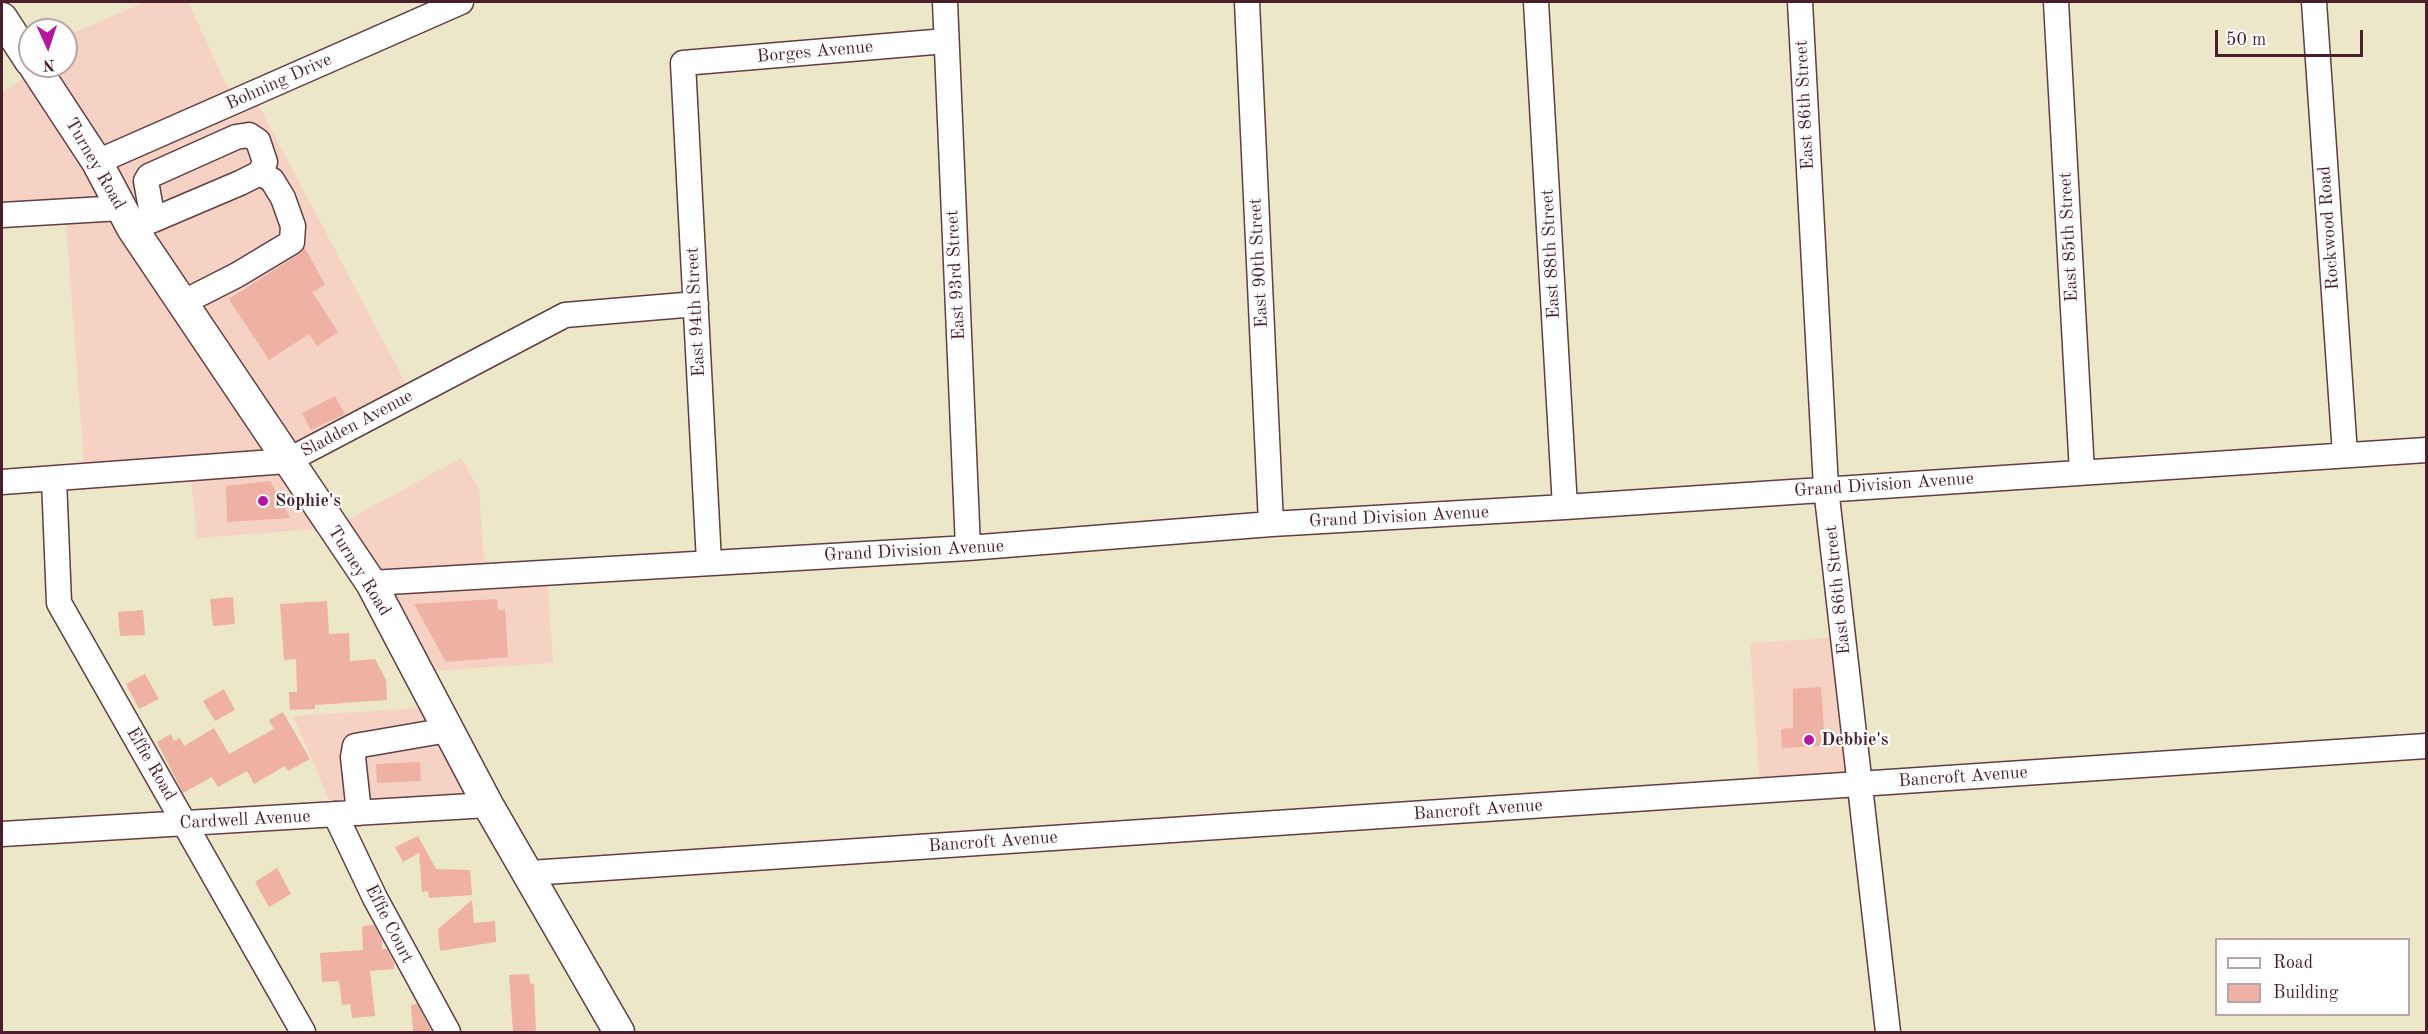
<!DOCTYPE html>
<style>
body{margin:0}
#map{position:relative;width:2428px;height:1034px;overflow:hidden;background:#ede7ca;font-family:"Old Standard TT",serif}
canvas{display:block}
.frame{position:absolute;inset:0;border:3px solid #4a1f2b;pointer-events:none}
.legend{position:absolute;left:2215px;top:938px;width:195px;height:78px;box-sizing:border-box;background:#fff;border:2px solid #b7a5aa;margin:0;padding:8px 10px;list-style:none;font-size:18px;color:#4a1f2b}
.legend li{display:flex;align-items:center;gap:12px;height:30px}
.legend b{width:30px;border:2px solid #b7a5aa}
.north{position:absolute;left:18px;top:18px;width:60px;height:60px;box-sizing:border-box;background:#fff;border:2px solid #b7a5aa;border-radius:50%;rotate:177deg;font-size:16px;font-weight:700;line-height:24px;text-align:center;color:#4a1f2b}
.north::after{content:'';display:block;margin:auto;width:21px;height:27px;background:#b5179e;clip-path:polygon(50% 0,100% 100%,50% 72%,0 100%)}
.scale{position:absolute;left:2215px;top:30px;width:148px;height:27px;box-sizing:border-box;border:3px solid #4a1f2b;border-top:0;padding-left:8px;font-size:18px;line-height:21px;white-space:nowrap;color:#4a1f2b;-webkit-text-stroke:4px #fff;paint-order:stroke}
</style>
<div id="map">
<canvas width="2428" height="1034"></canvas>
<div class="frame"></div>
<ul class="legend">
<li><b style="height:8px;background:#fff"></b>Road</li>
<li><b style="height:16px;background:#eeb1a3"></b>Building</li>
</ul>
<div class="north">N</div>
<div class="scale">50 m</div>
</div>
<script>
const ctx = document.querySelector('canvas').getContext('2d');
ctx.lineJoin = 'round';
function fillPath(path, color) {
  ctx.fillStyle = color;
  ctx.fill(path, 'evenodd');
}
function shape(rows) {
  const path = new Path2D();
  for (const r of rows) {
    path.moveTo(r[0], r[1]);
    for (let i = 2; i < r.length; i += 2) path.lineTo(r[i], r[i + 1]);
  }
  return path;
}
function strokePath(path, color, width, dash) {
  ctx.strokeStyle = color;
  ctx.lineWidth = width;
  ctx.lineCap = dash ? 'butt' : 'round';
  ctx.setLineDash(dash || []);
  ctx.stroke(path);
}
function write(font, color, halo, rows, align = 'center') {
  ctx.font = font + ' "Old Standard TT",serif';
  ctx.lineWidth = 4.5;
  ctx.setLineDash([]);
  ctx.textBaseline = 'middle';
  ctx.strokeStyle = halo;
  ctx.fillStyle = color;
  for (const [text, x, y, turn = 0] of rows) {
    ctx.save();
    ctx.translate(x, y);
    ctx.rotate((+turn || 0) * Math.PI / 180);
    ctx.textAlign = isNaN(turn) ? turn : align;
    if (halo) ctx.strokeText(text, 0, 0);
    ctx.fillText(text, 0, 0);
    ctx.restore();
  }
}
fillPath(shape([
 [145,2,188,2,234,101,252,93,412,395,288,461,333,528,461,458,479,488,485,576,547,572,553,663,418,672,333,528,197,538,190,469,85,477,65,211,2,215,2,92,36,71,34,66,66,66,66,36],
 [1843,637,1859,784,1760,791,1750,643],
 [436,707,488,805,335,814,293,716]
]), '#f6d2c4');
fillPath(shape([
 [305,248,325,285,312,292,338,332,317,346,309,334,269,360,229,299,299,254],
 [335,396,345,414,311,430,302,413],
 [270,481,290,518,227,522,226,486],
 [233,597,235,624,213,626,210,599],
 [497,599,498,610,505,609,508,657,446,662,414,604],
 [327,601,329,634,349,633,350,661,375,659,386,680,387,700,315,705,315,709,290,710,289,692,297,692,296,659,284,660,280,604],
 [143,610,145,635,120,636,118,612],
 [145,674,159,699,139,709,126,684],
 [1821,687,1825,746,1782,748,1781,729,1793,728,1793,689],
 [224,689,235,710,215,721,203,701],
 [283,712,310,759,288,771,285,766,254,784,247,771,218,787,212,777,183,793,157,742,171,734,174,741,180,738,184,746,214,728,229,754,274,729,269,720],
 [420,762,421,781,377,783,376,764],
 [418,836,436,869,470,870,472,895,429,898,428,891,422,892,419,853,403,862,395,847],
 [277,868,291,894,269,907,255,882],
 [472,900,474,923,495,921,496,942,440,951,438,929],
 [374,925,382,940,382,949,387,949,394,963,394,969,370,971,375,1016,352,1018,350,1004,342,1005,339,981,322,982,320,953,363,950,362,926],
 [529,974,530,983,534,984,536,1032,513,1032,509,975],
 [417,1004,432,1032,413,1032,411,1005]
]), '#eeb1a3');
const minor = shape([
 [945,2,968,548],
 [1247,2,1271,524],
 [1536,2,1565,507],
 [1800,2,1826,488,1888,1032],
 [2056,2,2082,472],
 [2314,2,2345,454],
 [97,162,461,2],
 [2,215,121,208],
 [132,228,153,220,240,183,260,173,265,162,258,141,249,135,236,137,149,176,146,181,153,220],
 [182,303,237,275,292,242,293,226,283,198,272,180,260,173],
 [54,479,59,603,303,1032],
 [2,482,287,461,565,315,696,304],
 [709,562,683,63,946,41],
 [371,583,968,548,1271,524,1565,507,2426,450],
 [359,813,353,757,355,746,448,730],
 [335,814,375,898,448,1032],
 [2,834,488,805],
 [530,873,2426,746]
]);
const major = shape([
 [2,18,30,61],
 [34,66,97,162,132,228,371,583,488,805,619,1032]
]);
strokePath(minor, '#623d43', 27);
strokePath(major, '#623d43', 33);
strokePath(minor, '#fff', 24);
strokePath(major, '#fff', 30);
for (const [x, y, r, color] of [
 [263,501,6,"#b5179e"],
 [1809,740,6,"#b5179e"]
]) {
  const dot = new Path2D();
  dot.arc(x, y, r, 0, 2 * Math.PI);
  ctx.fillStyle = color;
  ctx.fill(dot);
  strokePath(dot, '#fff', 2);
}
write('18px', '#4a1f2b', '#fff', [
 ["Borges Avenue",815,52,-5],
 ["Bohning Drive",279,82,-24],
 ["East 86th Street",1805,105,-93],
 ["Turney Road",95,164,60],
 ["Rockwood Road",2329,228,-94],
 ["East 85th Street",2069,237,-93],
 ["East 88th Street",1551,254,-93],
 ["East 90th Street",1259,263,-93],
 ["East 93rd Street",956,275,-93],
 ["East 94th Street",696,312,-93],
 ["Sladden Avenue",357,424,-28],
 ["Grand Division Avenue",1884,485,-4],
 ["Grand Division Avenue",1399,517,-3],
 ["Grand Division Avenue",914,551,-3],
 ["Turney Road",359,571,58],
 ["East 86th Street",1838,590,-96],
 ["Effie Road",151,764,60],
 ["Bancroft Avenue",1963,777,-4],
 ["Bancroft Avenue",1478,810,-4],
 ["Cardwell Avenue",245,820,-3],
 ["Bancroft Avenue",993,842,-4],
 ["Effie Court",389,924,63]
]);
write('bold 18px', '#4a1f2b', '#fff', [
 ["Sophie's",275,501],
 ["Debbie's",1821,740]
], 'left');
</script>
